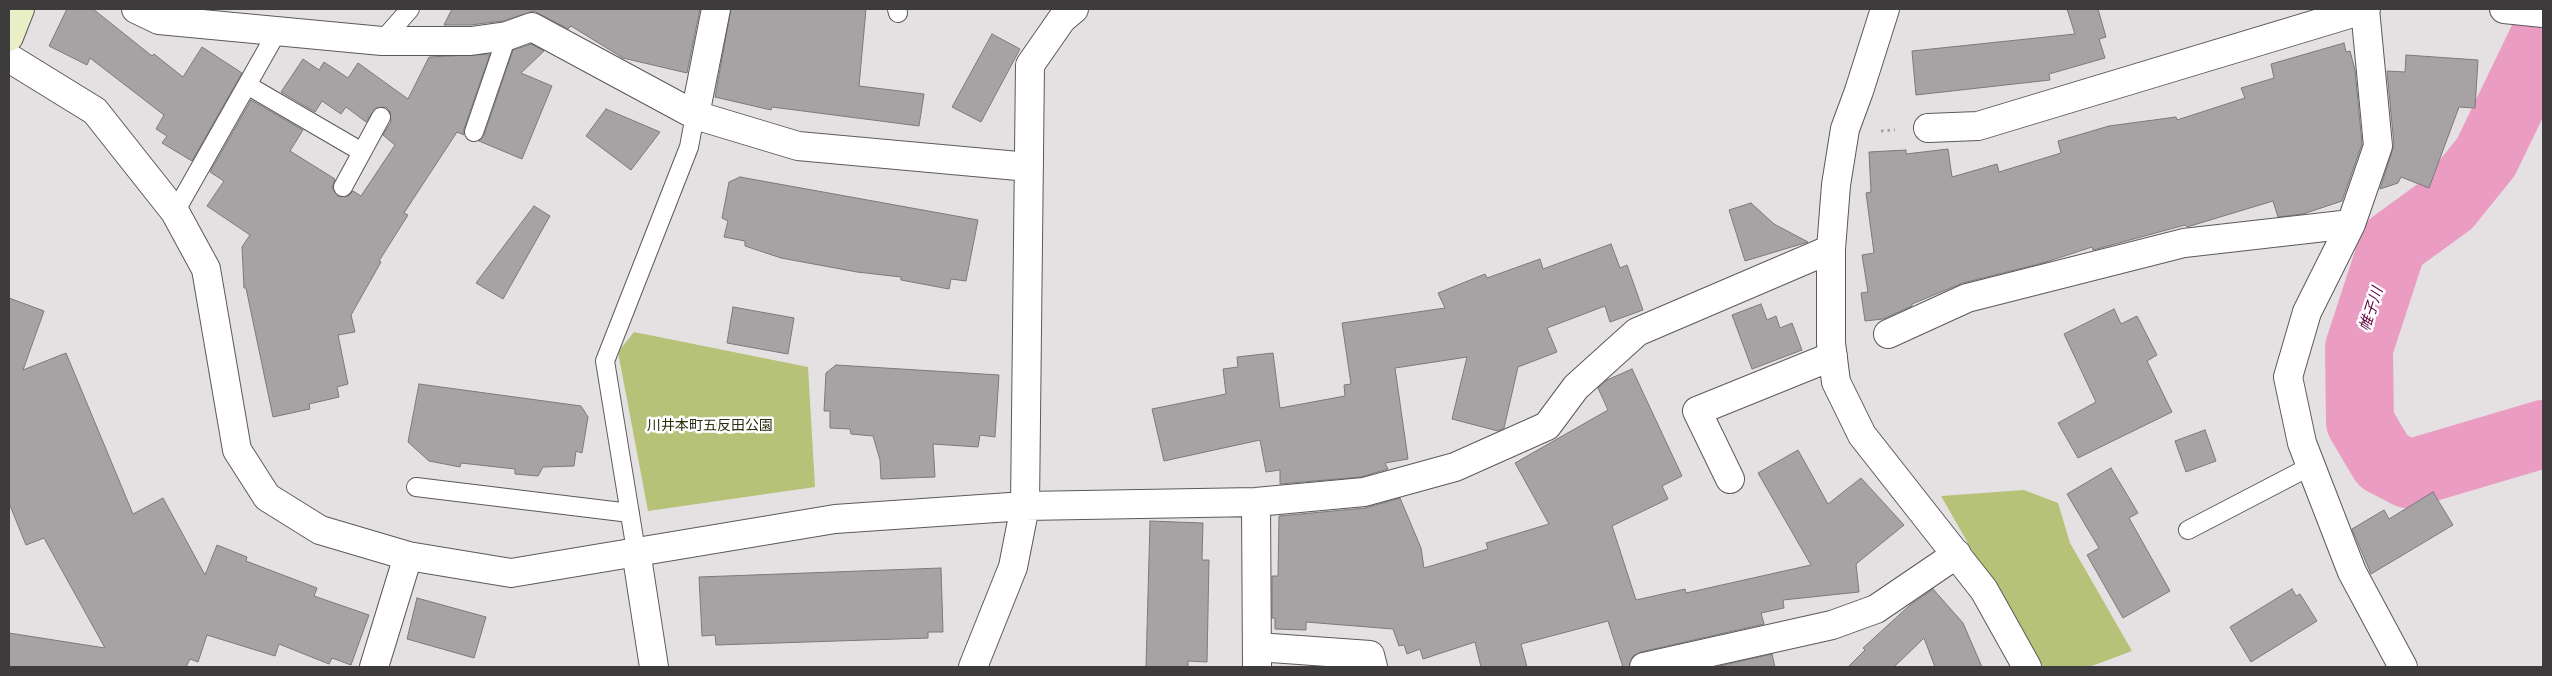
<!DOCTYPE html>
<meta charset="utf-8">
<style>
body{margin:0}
#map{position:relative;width:2552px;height:676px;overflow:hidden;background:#e5e1e3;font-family:"Exo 2",sans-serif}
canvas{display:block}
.frame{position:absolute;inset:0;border:10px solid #3d3b3c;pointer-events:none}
</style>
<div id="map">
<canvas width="2552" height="676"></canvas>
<div class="frame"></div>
</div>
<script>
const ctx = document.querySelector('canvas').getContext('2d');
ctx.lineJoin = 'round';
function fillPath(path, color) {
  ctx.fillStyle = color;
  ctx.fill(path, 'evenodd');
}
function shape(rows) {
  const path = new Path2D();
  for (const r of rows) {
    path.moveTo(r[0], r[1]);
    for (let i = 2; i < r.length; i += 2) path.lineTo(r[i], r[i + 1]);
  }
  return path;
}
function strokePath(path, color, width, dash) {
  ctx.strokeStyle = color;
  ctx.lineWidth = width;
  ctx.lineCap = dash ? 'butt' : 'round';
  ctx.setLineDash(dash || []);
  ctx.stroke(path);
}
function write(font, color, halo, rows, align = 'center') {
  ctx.font = font + ' "Exo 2","Noto Sans JP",sans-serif';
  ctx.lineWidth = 5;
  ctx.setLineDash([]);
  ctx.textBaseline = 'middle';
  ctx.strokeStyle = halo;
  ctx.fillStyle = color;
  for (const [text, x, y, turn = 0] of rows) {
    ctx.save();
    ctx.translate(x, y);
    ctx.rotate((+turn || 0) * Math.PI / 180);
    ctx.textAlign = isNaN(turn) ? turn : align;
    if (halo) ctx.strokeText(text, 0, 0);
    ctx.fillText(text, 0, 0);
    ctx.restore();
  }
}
fillPath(shape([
 [634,332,808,367,815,487,648,511,618,352],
 [2024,490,2058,503,2070,543,2132,651,2089,667,2039,667,1941,496]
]), '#b5c278');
strokePath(shape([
 [2543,39,2486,157,2448,204,2393,244,2359,348,2360,422,2383,461,2408,474,2543,434]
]), '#eb9cc2', 68);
const building = shape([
 [67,9,93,9,152,56,154,54,183,77,202,47,242,73,192,161,162,143,167,136,156,129,164,115,90,58,87,65,49,46,67,9],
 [452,9,700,9,687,73,623,58,571,26,568,29,534,11,503,21,470,25,444,25,452,9],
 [731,9,866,9,859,86,924,94,919,126,772,107,771,110,715,97,731,9],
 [2067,9,2098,9,2106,37,2099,39,2105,58,2049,74,2050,80,1916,95,1912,51,2075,34,2067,9],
 [992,34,1020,49,981,122,952,107,992,34],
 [2344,43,2346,52,2350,51,2355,70,2362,144,2342,201,2303,214,2278,217,2273,201,2187,227,2185,225,2093,250,2092,247,2043,263,1963,283,1912,304,1912,306,1883,319,1865,321,1861,293,1868,292,1862,255,1874,253,1866,193,1871,192,1869,152,1906,150,1906,154,1948,149,1952,177,1997,164,1999,172,2061,153,2058,141,2109,126,2176,117,2177,120,2245,98,2241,88,2274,78,2271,64,2344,43],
 [531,44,544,51,521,73,552,86,522,159,479,141,484,135,513,50,531,44],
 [490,54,464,129,464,135,457,132,404,213,408,215,379,261,381,262,351,315,355,332,338,335,348,384,337,387,339,397,309,404,310,409,273,417,246,288,244,288,242,247,250,235,207,206,224,181,210,172,251,100,303,130,290,151,335,179,332,188,338,196,348,196,353,191,361,196,395,145,383,135,391,122,390,112,386,107,376,108,366,122,346,107,341,114,322,101,315,112,281,92,303,59,319,70,324,62,348,78,358,63,408,99,429,57,490,54],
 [2406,55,2478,60,2475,108,2459,107,2429,188,2401,177,2398,183,2380,189,2394,145,2387,71,2405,72,2406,55],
 [606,109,660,132,631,170,586,136,606,109],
 [740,177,978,220,966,281,951,279,949,289,901,280,901,277,857,272,781,258,745,246,745,241,724,237,728,221,722,218,729,182,740,177],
 [1751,203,1774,224,1808,242,1745,261,1729,210,1751,203],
 [534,206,550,216,503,299,476,283,534,206],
 [1611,244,1620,268,1627,265,1643,310,1610,322,1605,306,1547,328,1557,352,1518,367,1504,428,1498,431,1452,419,1467,357,1395,368,1408,459,1385,463,1388,469,1361,477,1280,484,1280,470,1266,472,1260,440,1164,461,1152,409,1226,394,1223,369,1238,367,1237,357,1273,353,1280,408,1345,396,1344,385,1351,384,1342,323,1445,308,1438,293,1485,274,1487,278,1540,259,1543,269,1611,244],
 [9,298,44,311,23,370,66,353,133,514,163,498,205,575,217,545,247,557,246,561,317,588,314,596,369,615,351,665,332,658,329,664,279,644,275,656,207,635,198,662,190,659,186,667,9,667,9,633,105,648,44,538,26,545,9,503,9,298],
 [1761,304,1767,320,1776,316,1780,328,1792,323,1802,350,1752,369,1732,315,1761,304],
 [733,307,794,318,788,354,727,343,733,307],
 [2114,309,2121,324,2137,316,2157,355,2147,361,2172,412,2078,458,2058,423,2096,402,2064,334,2114,309],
 [836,365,999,375,995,437,980,435,978,447,933,444,935,477,881,479,880,460,873,436,851,434,850,429,830,428,830,411,824,411,826,373,836,365],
 [1632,369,1682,476,1662,486,1668,499,1612,526,1636,600,1685,589,1686,593,1811,565,1758,473,1798,450,1828,504,1861,478,1904,525,1856,564,1859,592,1783,600,1784,608,1761,613,1764,624,1641,652,1633,656,1629,667,1623,667,1608,621,1521,644,1527,667,1481,667,1475,642,1423,659,1420,649,1407,654,1404,645,1399,646,1393,629,1306,622,1306,630,1275,629,1275,618,1272,618,1272,576,1278,576,1279,516,1365,508,1400,498,1421,548,1424,568,1488,549,1486,543,1549,524,1515,463,1608,410,1598,388,1607,380,1632,369],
 [419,384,581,406,588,417,582,453,576,451,574,466,543,467,538,476,515,474,515,469,461,463,460,467,429,461,408,442,419,384],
 [2205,430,2216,461,2186,472,2175,441,2205,430],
 [2111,468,2138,513,2129,518,2170,591,2123,618,2087,555,2099,548,2067,494,2111,468],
 [2433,492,2453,525,2371,574,2352,529,2384,510,2389,519,2433,492],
 [1150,521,1203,523,1202,560,1209,560,1207,662,1188,661,1188,667,1146,667,1150,521],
 [941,568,943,632,928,632,928,638,716,645,715,635,702,636,699,577,941,568],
 [1933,589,1963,623,1982,667,1935,667,1924,638,1894,667,1848,667,1865,650,1863,648,1910,605,1933,589],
 [2292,589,2296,596,2300,594,2317,621,2251,662,2230,627,2292,589],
 [417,598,486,617,474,658,407,639,417,598],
 [1772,654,1775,667,1715,667,1772,654]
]);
fillPath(building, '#a7a3a4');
strokePath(building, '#7c797a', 1);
const lane = shape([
 [897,9,898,13],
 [382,41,410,9],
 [247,85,362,152],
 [474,132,507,36],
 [343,187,381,117],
 [175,212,277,32],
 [416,487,630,513],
 [2188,530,2311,466],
 [636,551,605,361,689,147,695,115]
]);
const street = shape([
 [136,9,159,20,382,41,471,41,507,36,532,27,695,115,798,146,1029,167],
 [1885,9,1859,91,1845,129,1836,185,1831,249,1831,343,1836,382,1862,435,1984,590,2027,667],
 [2365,9,2378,146,2351,224,2307,312,2288,377,2302,443,2352,572,2403,667],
 [2504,9,2543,13],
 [9,58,95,111,175,212,206,269,237,450,267,497,320,530,408,556,511,573,835,519,1025,506,1256,502,1364,492,1455,467,1547,426,1576,387,1637,332,1831,249],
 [695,115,716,9],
 [1928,128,1978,126,2366,9],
 [1888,334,1967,298,2184,243,2351,224],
 [1730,479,1697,411,1833,356],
 [1256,502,1257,667],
 [636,551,654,667],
 [1257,647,1370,655,1373,667],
 [374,667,408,556],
 [973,667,1013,567,1025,506,1030,65,1062,19,1074,9],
 [1644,667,1832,625,1876,609,1957,554]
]);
const secondary = shape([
 [9,37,20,9]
]);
strokePath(lane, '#5c595a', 20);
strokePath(street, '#5c595a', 30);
strokePath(secondary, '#5c595a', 30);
strokePath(shape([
 [1881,131,1895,130]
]), '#a5a1a3', 3, [2.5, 4]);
strokePath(lane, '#fff', 18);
strokePath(street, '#fff', 28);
strokePath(secondary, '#e9efc4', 28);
write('14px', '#292e0c', '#fff', [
 ["川井本町五反田公園",710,425]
]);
write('italic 15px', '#60013d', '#fff', [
 ["帷子川",2371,309,-72]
]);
</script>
